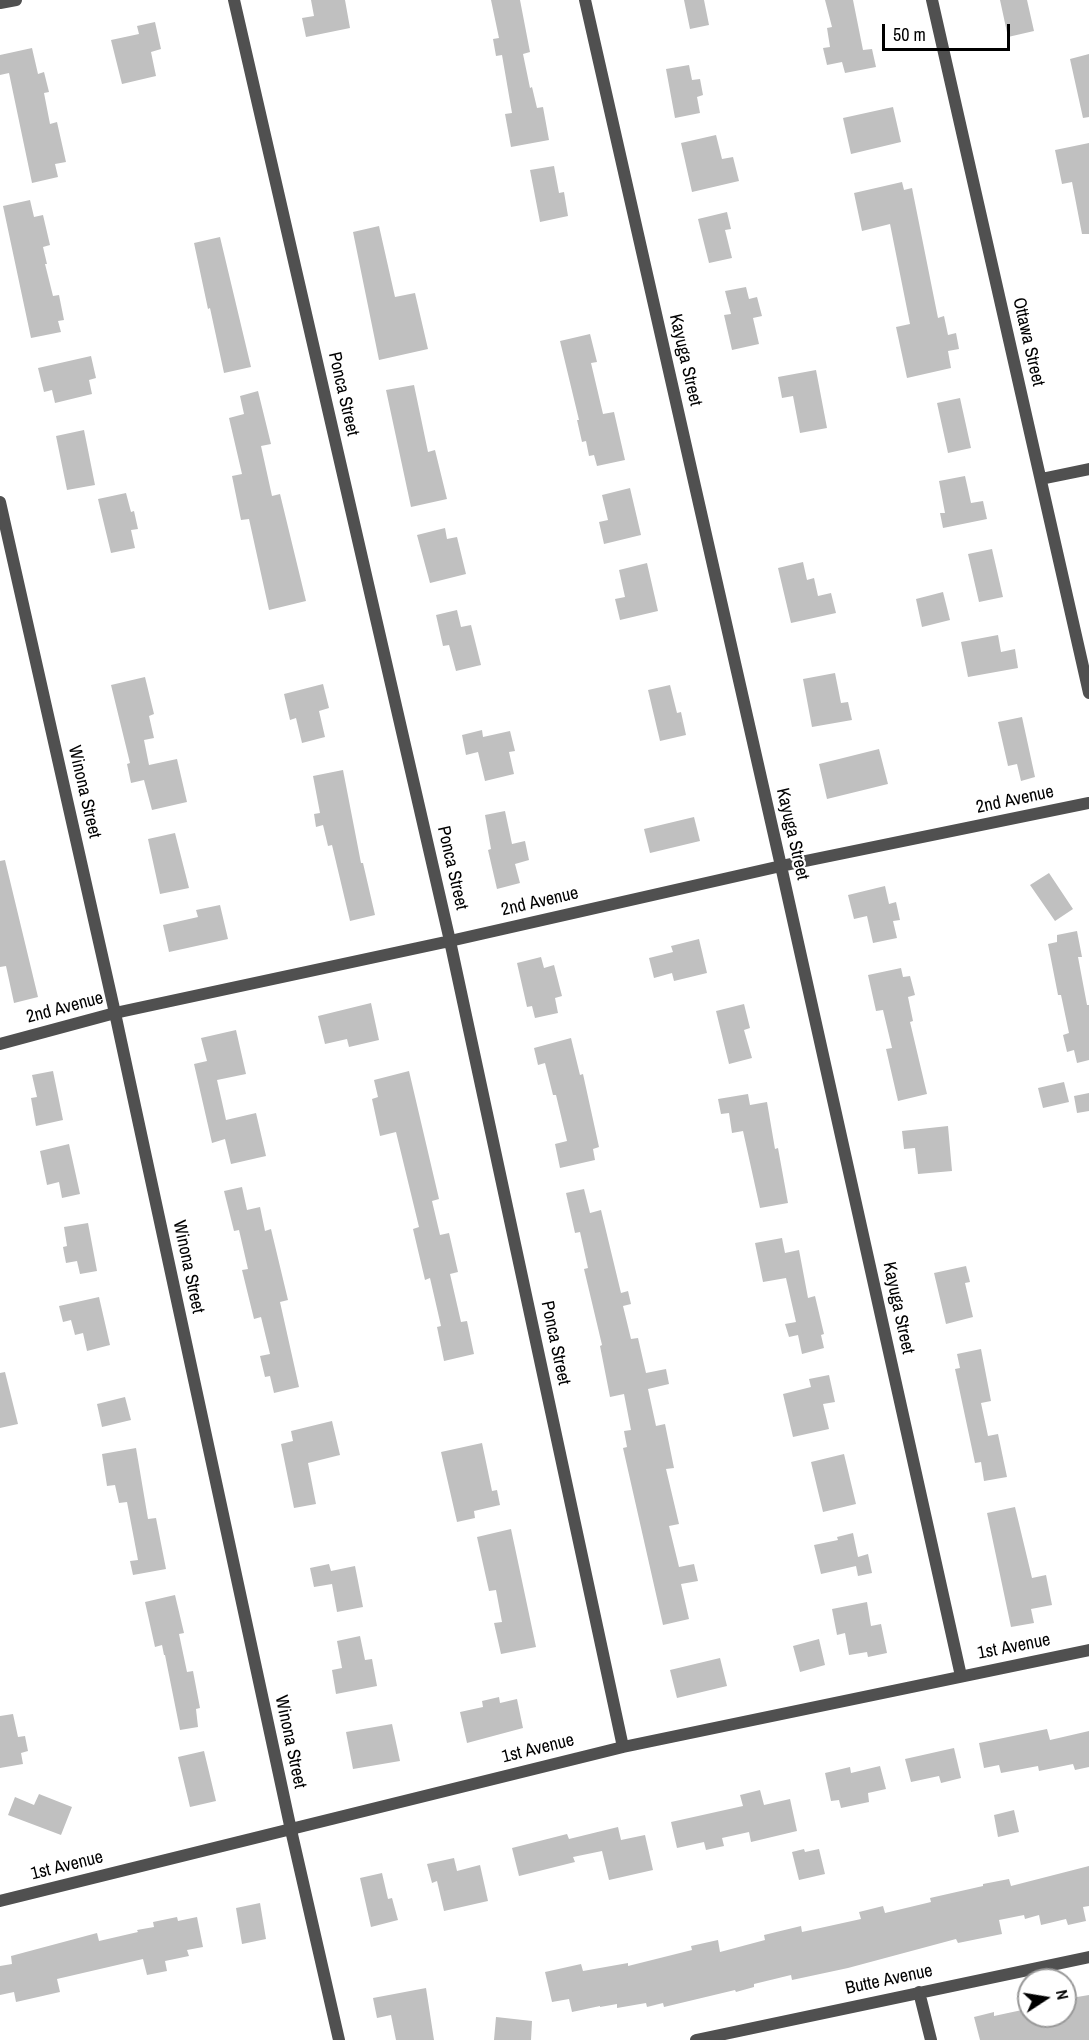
<!DOCTYPE html>
<style>
body{margin:0}
#map{position:relative;width:1089px;height:2040px;overflow:hidden;background:#fff;font-family:"Archivo Narrow",sans-serif}
canvas{display:block}
.north{position:absolute;left:1017px;top:1968px;width:60px;height:60px;box-sizing:border-box;background:#fff;border:2px solid #999;border-radius:50%;rotate:78deg;font-size:16px;font-weight:700;line-height:24px;text-align:center;color:#000}
.north::after{content:'';display:block;margin:auto;width:21px;height:27px;background:#000;clip-path:polygon(50% 0,100% 100%,50% 72%,0 100%)}
.scale{position:absolute;left:882px;top:24px;width:128px;height:27px;box-sizing:border-box;border:3px solid #000;border-top:0;padding-left:8px;font-size:18px;line-height:21px;white-space:nowrap;color:#000;-webkit-text-stroke:4px #fff;paint-order:stroke}
</style>
<div id="map">
<canvas width="1089" height="2040"></canvas>
<div class="north">N</div>
<div class="scale">50 m</div>
</div>
<script>
const ctx = document.querySelector('canvas').getContext('2d');
ctx.lineJoin = 'round';
function fillPath(path, color) {
  ctx.fillStyle = color;
  ctx.fill(path, 'evenodd');
}
function shape(rows) {
  const path = new Path2D();
  for (const r of rows) {
    path.moveTo(r[0], r[1]);
    for (let i = 2; i < r.length; i += 2) path.lineTo(r[i], r[i + 1]);
  }
  return path;
}
function strokePath(path, color, width, dash) {
  ctx.strokeStyle = color;
  ctx.lineWidth = width;
  ctx.lineCap = dash ? 'butt' : 'round';
  ctx.setLineDash(dash || []);
  ctx.stroke(path);
}
function write(font, color, halo, rows, align = 'center') {
  ctx.font = font + ' "Archivo Narrow",sans-serif';
  ctx.lineWidth = 4.5;
  ctx.setLineDash([]);
  ctx.textBaseline = 'middle';
  ctx.strokeStyle = halo;
  ctx.fillStyle = color;
  for (const [text, x, y, turn = 0] of rows) {
    ctx.save();
    ctx.translate(x, y);
    ctx.rotate((+turn || 0) * Math.PI / 180);
    ctx.textAlign = isNaN(turn) ? turn : align;
    if (halo) ctx.strokeText(text, 0, 0);
    ctx.fillText(text, 0, 0);
    ctx.restore();
  }
}
fillPath(shape([
 [311,0,345,0,350,28,306,37,302,18,314,16],
 [491,0,520,0,530,52,523,54,530,88,532,87,537,108,543,107,549,140,511,147,505,114,512,113,502,55,496,56,493,39,499,38],
 [684,0,704,0,709,25,690,29],
 [825,0,853,0,863,50,872,49,876,67,845,73,842,62,827,65,823,48,830,47,827,28,832,27],
 [1000,0,1027,0,1034,31,1008,37],
 [155,22,161,49,151,52,156,76,122,84,111,40,139,34,137,26],
 [32,48,38,74,44,72,49,92,44,93,50,124,57,122,66,162,55,164,58,177,32,183,9,73,0,75,0,55],
 [1089,54,1089,117,1083,118,1070,59],
 [689,65,692,80,700,79,703,95,697,97,700,113,675,118,666,69],
 [893,107,901,142,851,154,843,118],
 [716,135,722,159,733,157,739,181,692,192,681,143],
 [1089,143,1089,234,1082,234,1072,182,1062,184,1055,150],
 [554,166,559,193,564,192,568,216,540,222,530,170],
 [902,182,904,190,912,188,938,318,944,316,948,335,956,333,959,349,948,351,951,368,907,378,896,327,910,324,890,224,862,231,854,193],
 [30,200,34,217,43,215,50,245,43,247,47,264,45,264,53,296,59,295,64,320,58,321,61,332,31,338,3,206],
 [727,212,731,229,725,230,732,258,709,263,698,219],
 [379,226,395,297,415,293,428,349,379,360,353,232],
 [220,237,251,367,224,373,210,308,208,309,194,243],
 [746,287,749,299,757,297,762,316,753,318,759,344,732,350,724,315,731,314,725,291],
 [590,334,597,362,591,363,603,414,614,412,625,460,597,466,594,455,589,456,586,441,582,442,577,420,579,420,560,341],
 [91,356,96,378,89,380,92,394,55,403,52,390,44,392,38,368],
 [816,370,827,428,800,433,793,396,782,398,778,377],
 [414,385,428,452,435,450,447,499,411,507,386,390],
 [258,391,271,444,261,446,272,496,280,494,306,601,269,610,249,519,241,520,232,476,242,474,229,418,244,414,240,396],
 [960,398,971,448,948,453,937,403],
 [84,430,95,485,67,490,56,436],
 [965,476,971,503,983,501,987,519,943,528,940,513,945,513,939,481],
 [630,488,641,535,604,544,599,522,608,520,602,495],
 [126,493,131,512,134,511,138,529,131,530,135,548,111,553,98,499],
 [445,528,447,539,457,537,466,574,430,583,417,535],
 [992,549,1003,597,979,602,968,554],
 [803,562,807,580,814,578,818,596,831,593,836,613,791,623,778,568],
 [647,563,658,611,620,620,615,599,625,597,619,570],
 [943,592,950,620,922,627,916,599],
 [457,610,461,627,471,625,481,665,456,671,449,645,443,646,436,615],
 [998,635,1001,652,1015,649,1018,668,968,677,961,642],
 [835,673,841,703,848,702,852,720,812,727,803,679],
 [145,677,154,714,149,716,154,738,144,740,149,765,177,759,187,802,152,810,144,780,131,783,127,764,130,763,111,685],
 [323,684,329,708,319,711,325,737,302,743,296,718,290,720,284,694],
 [670,685,677,713,681,712,686,735,660,741,648,690],
 [1022,717,1035,777,1021,781,1017,764,1008,766,998,722],
 [482,730,483,737,510,731,515,751,509,752,514,774,485,781,478,752,466,755,462,735],
 [879,749,888,784,827,799,819,764],
 [343,770,361,863,363,863,375,915,350,921,332,845,328,846,323,825,316,827,314,814,320,813,313,776],
 [505,811,512,844,525,841,529,860,515,864,520,883,497,889,488,850,491,849,485,815],
 [694,817,700,841,650,853,644,829],
 [175,833,189,888,160,894,148,839],
 [5,860,38,997,14,1003,6,966,0,967,0,861],
 [1049,873,1073,909,1055,921,1030,885],
 [885,886,889,904,896,902,900,920,893,921,897,938,873,943,867,916,854,919,848,895],
 [220,905,228,939,169,952,163,925,198,917,196,910],
 [1077,931,1082,957,1078,957,1087,1005,1089,1005,1089,1060,1077,1063,1074,1050,1067,1052,1063,1035,1069,1033,1061,995,1058,995,1048,944,1057,942,1057,935],
 [699,939,707,973,674,981,672,973,654,978,649,958,673,952,671,946],
 [541,957,544,968,554,965,562,996,555,998,558,1013,535,1018,532,1006,527,1007,517,963],
 [901,968,903,977,910,976,915,995,908,997,913,1021,910,1022,927,1094,898,1101,886,1049,892,1048,883,1010,876,1011,868,975],
 [371,1003,379,1040,349,1047,347,1039,325,1044,318,1016],
 [744,1004,750,1028,744,1030,752,1058,729,1064,716,1011],
 [236,1030,246,1074,217,1080,222,1102,226,1120,256,1113,266,1156,231,1164,225,1139,212,1143,194,1064,207,1061,201,1038],
 [571,1038,580,1075,583,1074,599,1147,593,1149,595,1160,560,1168,555,1144,567,1141,556,1095,553,1095,545,1063,538,1065,534,1048],
 [53,1071,63,1120,36,1126,31,1098,37,1097,32,1075],
 [409,1071,439,1199,432,1201,440,1235,449,1233,458,1272,450,1274,461,1322,467,1321,474,1354,444,1361,437,1327,441,1326,430,1278,425,1280,413,1229,419,1227,396,1132,380,1136,372,1099,378,1097,374,1080],
 [1064,1082,1069,1102,1043,1108,1038,1088],
 [1089,1093,1089,1111,1077,1113,1074,1096],
 [748,1094,750,1105,767,1102,775,1149,778,1148,788,1203,760,1208,743,1131,732,1133,729,1113,721,1114,718,1099],
 [948,1126,952,1171,918,1174,915,1148,904,1149,902,1131],
 [69,1144,80,1194,62,1198,59,1182,47,1185,40,1151],
 [242,1187,247,1210,260,1207,265,1231,271,1229,288,1300,280,1302,299,1387,274,1393,270,1376,265,1377,260,1356,270,1354,261,1317,254,1319,242,1270,248,1269,239,1230,234,1231,224,1191],
 [584,1189,590,1213,601,1210,621,1293,628,1291,631,1304,623,1306,631,1339,638,1338,646,1373,666,1369,669,1384,648,1389,656,1426,665,1424,674,1468,666,1469,679,1524,669,1526,679,1567,694,1564,698,1581,681,1584,689,1619,663,1625,623,1448,627,1447,624,1431,631,1430,624,1394,610,1397,600,1346,602,1345,584,1269,588,1268,580,1232,575,1233,566,1193],
 [88,1223,97,1271,80,1274,77,1261,66,1263,63,1247,67,1246,64,1227],
 [782,1238,785,1253,799,1250,808,1298,815,1296,824,1334,821,1335,824,1348,802,1354,798,1335,789,1337,785,1324,796,1322,786,1278,763,1282,755,1243],
 [966,1266,970,1282,965,1283,973,1317,946,1324,934,1273],
 [99,1297,110,1345,87,1351,83,1333,75,1335,71,1320,63,1322,59,1306],
 [981,1349,991,1401,981,1403,988,1436,998,1434,1007,1477,984,1481,981,1462,975,1463,955,1369,960,1368,957,1354],
 [5,1372,18,1424,0,1428,0,1373],
 [829,1375,835,1402,823,1404,829,1429,793,1437,783,1394,811,1387,809,1379],
 [125,1397,131,1420,102,1427,97,1404],
 [332,1421,340,1455,308,1463,316,1504,294,1508,281,1444,293,1441,291,1431],
 [482,1443,492,1491,497,1490,500,1505,474,1511,475,1518,457,1522,441,1452],
 [136,1448,148,1519,156,1518,166,1569,133,1575,130,1561,138,1560,127,1502,119,1503,115,1485,107,1486,102,1454],
 [844,1454,856,1504,823,1512,811,1462],
 [1015,1507,1032,1578,1046,1575,1052,1605,1031,1609,1034,1623,1011,1627,987,1513],
 [511,1529,536,1647,501,1654,494,1623,502,1622,496,1590,489,1591,477,1537],
 [853,1533,858,1557,868,1554,872,1573,858,1576,856,1566,821,1574,814,1545,838,1540,837,1537],
 [329,1564,331,1571,355,1566,363,1607,337,1612,332,1584,314,1587,310,1568],
 [175,1595,184,1633,179,1634,187,1672,193,1671,200,1708,196,1709,198,1727,180,1730,165,1655,164,1655,162,1645,155,1647,145,1602],
 [867,1602,871,1626,881,1624,887,1653,868,1657,867,1652,849,1655,845,1633,837,1635,832,1609],
 [360,1636,365,1660,372,1659,377,1686,336,1694,332,1670,342,1668,337,1641],
 [819,1639,825,1665,800,1672,793,1646],
 [720,1658,727,1686,677,1698,670,1670],
 [499,1697,500,1703,517,1699,523,1728,467,1743,460,1712,483,1707,482,1701],
 [13,1714,18,1737,25,1736,28,1751,21,1753,23,1764,0,1768,0,1716],
 [392,1724,400,1761,353,1769,346,1732],
 [1047,1729,1050,1740,1089,1731,1089,1767,1075,1770,1073,1764,1039,1771,1038,1766,1001,1773,999,1765,984,1768,979,1743],
 [954,1748,961,1778,941,1783,939,1776,911,1782,905,1759],
 [204,1751,216,1801,190,1807,178,1757],
 [880,1766,886,1789,868,1793,869,1802,841,1808,839,1800,831,1801,825,1773,850,1767,851,1773],
 [760,1790,764,1805,790,1799,797,1831,751,1842,749,1832,722,1838,724,1846,706,1850,704,1842,677,1848,671,1822,743,1806,740,1795],
 [39,1794,72,1807,61,1835,8,1815,15,1797,34,1805],
 [1014,1810,1019,1832,998,1837,994,1815],
 [618,1827,621,1840,645,1835,653,1870,609,1880,602,1851,573,1857,575,1862,519,1876,512,1848,567,1834,569,1839],
 [804,1849,805,1852,819,1849,825,1874,799,1880,792,1852],
 [454,1858,457,1871,480,1865,488,1901,444,1911,437,1881,432,1883,427,1864],
 [1089,1866,1089,1906,1083,1907,1086,1921,1068,1925,1066,1919,1041,1925,1039,1915,1025,1919,1024,1915,999,1920,1002,1934,958,1943,956,1939,848,1968,792,1980,791,1975,754,1984,754,1987,736,1992,735,1990,664,2007,663,2003,647,2007,646,2003,617,2008,617,2004,600,2007,600,2006,572,2012,569,1999,552,2002,545,1972,581,1964,583,1971,628,1963,628,1966,692,1950,691,1946,718,1940,720,1952,765,1940,764,1935,801,1926,802,1932,861,1919,859,1912,883,1906,885,1913,931,1902,930,1898,983,1886,983,1884,1009,1879,1011,1886],
 [382,1873,388,1899,392,1898,398,1920,371,1927,360,1878],
 [260,1903,266,1939,242,1944,236,1908],
 [177,1917,178,1921,197,1917,203,1947,187,1950,189,1956,165,1961,167,1971,147,1975,143,1959,57,1979,60,1992,16,2002,14,1992,0,1995,0,1966,12,1964,11,1956,97,1933,99,1941,138,1932,137,1930,154,1927,153,1922],
 [426,1988,434,2040,396,2040,391,2015,377,2018,373,1998],
 [1089,1995,1089,2040,980,2040,974,2017,994,2012,994,2016,1022,2010,1023,2014,1029,2013,1029,2016,1038,2016,1039,2019,1053,2016,1065,2016,1065,1999],
 [496,2017,532,2021,531,2040,494,2040]
]), '#c0c0c0');
strokePath(shape([
 [234,0,450,941,623,1747],
 [585,0,781,866,961,1676],
 [932,0,1089,693],
 [1041,479,1089,469],
 [0,502,115,1013,291,1830,339,2040],
 [0,1044,115,1013,450,941,781,866,1089,803],
 [0,1901,623,1747,1089,1650],
 [919,1992,931,2040],
 [696,2040,1089,1957]
]), '#505050', 12);
strokePath(shape([
 [0,3,16,0]
]), '#505050', 12);
write('18px', '#000', '#fff', [
 ["Ottawa Street",1028,342,77],
 ["Kayuga Street",685,360,77],
 ["Ponca Street",343,394,77],
 ["Winona Street",84,792,77],
 ["2nd Avenue",1015,800,-12],
 ["Kayuga Street",792,834,77],
 ["Ponca Street",452,868,77],
 ["2nd Avenue",540,902,-13],
 ["2nd Avenue",65,1008,-15],
 ["Winona Street",188,1267,78],
 ["Kayuga Street",898,1308,78],
 ["Ponca Street",555,1343,78],
 ["1st Avenue",1014,1647,-11],
 ["Winona Street",290,1742,78],
 ["1st Avenue",538,1749,-14],
 ["1st Avenue",67,1866,-14],
 ["Butte Avenue",889,1980,-12]
]);
</script>
